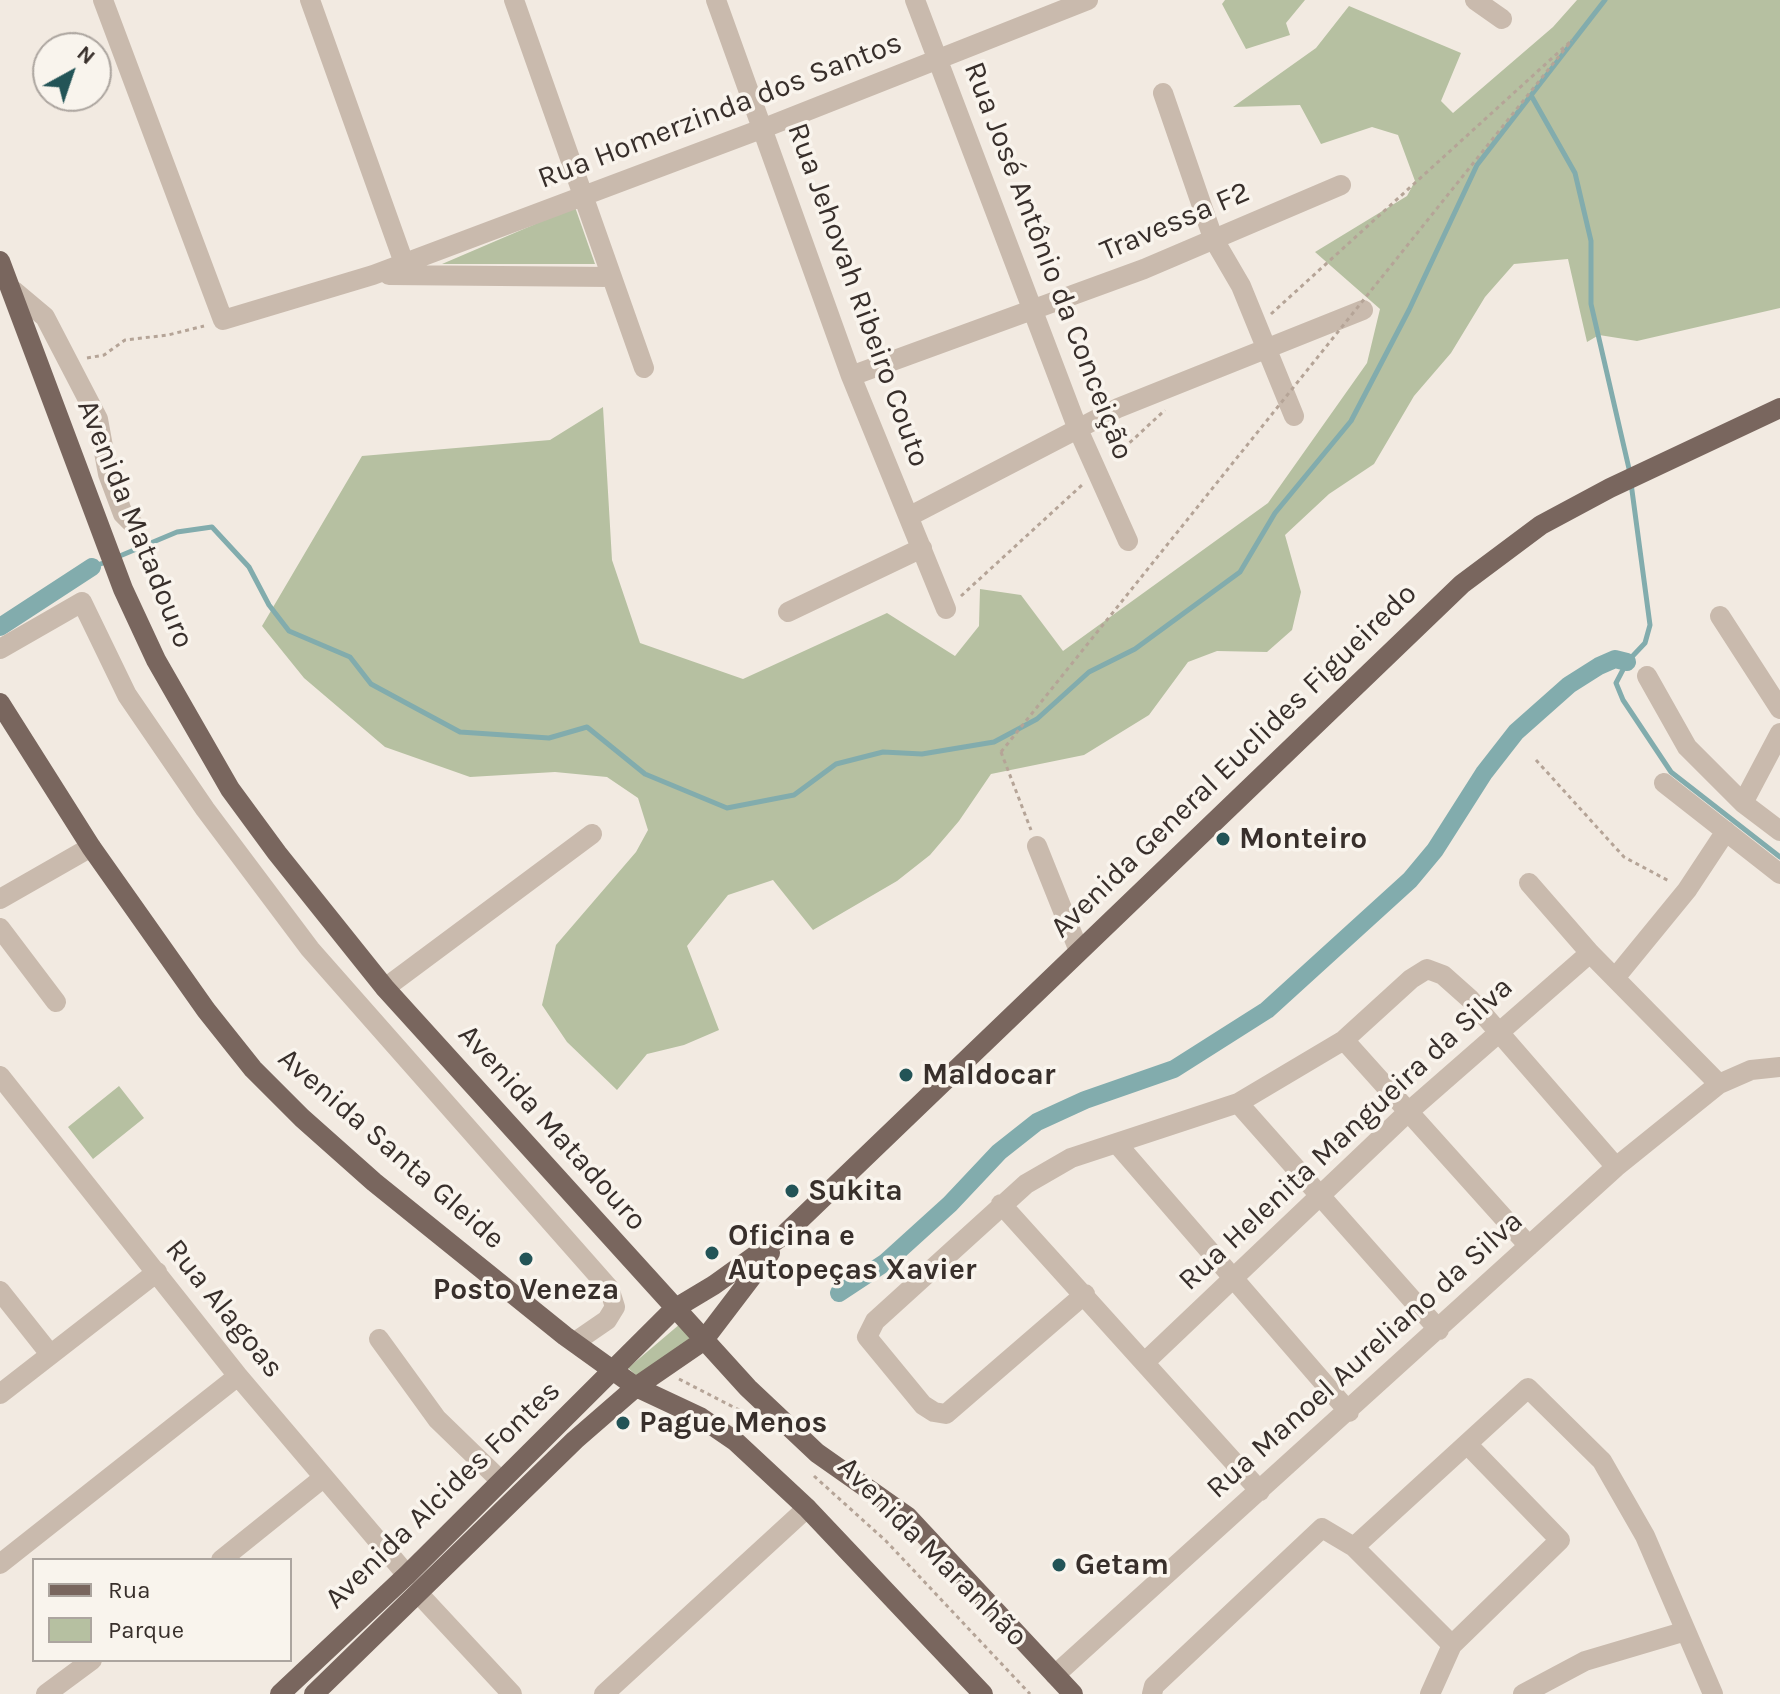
<!DOCTYPE html>
<meta charset="utf-8">
<style>
body{margin:0}
#map{position:relative;width:1780px;height:1694px;overflow:hidden;background:#f2eae1;font-family:Karla,sans-serif}
canvas{display:block}
.legend{position:absolute;left:32px;top:1558px;width:260px;height:104px;box-sizing:border-box;background:#f9f4ed;border:2px solid #aca59f;margin:0;padding:10px 14px;list-style:none;font-size:24px;color:#382f2b}
.legend li{display:flex;align-items:center;gap:16px;height:40px}
.legend b{width:40px;border:2px solid #aca59f}
.north{position:absolute;left:32px;top:32px;width:80px;height:80px;box-sizing:border-box;background:#f9f4ed;border:2px solid #aca59f;border-radius:50%;rotate:40deg;font-size:22px;font-weight:700;line-height:32px;text-align:center;color:#382f2b}
.north::after{content:'';display:block;margin:auto;width:28px;height:36px;background:#235457;clip-path:polygon(50% 0,100% 100%,50% 72%,0 100%)}
</style>
<div id="map">
<canvas width="1780" height="1694"></canvas>
<ul class="legend">
<li><b style="height:10px;background:#79665e"></b>Rua</li>
<li><b style="height:22px;background:#b6c0a1"></b>Parque</li>
</ul>
<div class="north">N</div>
</div>
<script>
const ctx = document.querySelector('canvas').getContext('2d');
ctx.lineJoin = 'round';
function fillPath(path, color) {
  ctx.fillStyle = color;
  ctx.fill(path, 'evenodd');
}
function shape(rows) {
  const path = new Path2D();
  for (const r of rows) {
    path.moveTo(r[0], r[1]);
    for (let i = 2; i < r.length; i += 2) path.lineTo(r[i], r[i + 1]);
  }
  return path;
}
function strokePath(path, color, width, dash) {
  ctx.strokeStyle = color;
  ctx.lineWidth = width;
  ctx.lineCap = dash ? 'butt' : 'round';
  ctx.setLineDash(dash || []);
  ctx.stroke(path);
}
function write(font, color, halo, rows, align = 'center') {
  ctx.font = font + ' Karla,sans-serif';
  ctx.lineWidth = 7;
  ctx.setLineDash([]);
  ctx.textBaseline = 'middle';
  ctx.strokeStyle = halo;
  ctx.fillStyle = color;
  for (const [text, x, y, turn = 0] of rows) {
    ctx.save();
    ctx.translate(x, y);
    ctx.rotate((+turn || 0) * Math.PI / 180);
    ctx.textAlign = isNaN(turn) ? turn : align;
    if (halo) ctx.strokeText(text, 0, 0);
    ctx.fillText(text, 0, 0);
    ctx.restore();
  }
}
fillPath(shape([
 [1225,0,1305,0,1286,23,1290,35,1246,49,1222,4],
 [1577,0,1780,0,1780,308,1637,341,1599,335,1587,342,1568,259,1514,264,1485,297,1451,353,1414,396,1374,464,1329,494,1285,535,1301,592,1292,630,1267,652,1217,651,1188,662,1149,715,1084,755,991,774,959,821,930,855,897,881,813,930,773,880,728,895,687,946,719,1030,684,1045,647,1054,617,1090,567,1042,542,1005,556,945,636,852,648,830,638,798,607,777,555,772,470,777,385,747,304,678,262,626,362,456,550,440,603,407,612,560,640,643,743,679,887,613,955,656,979,626,980,589,1021,595,1063,651,1268,503,1367,363,1380,309,1315,252,1407,196,1415,181,1398,135,1372,127,1321,144,1300,105,1233,107,1316,48,1349,6,1461,53,1441,101,1453,113,1553,27],
 [575,207,595,264,442,264],
 [119,1086,144,1118,93,1159,68,1127],
 [680,1324,693,1338,638,1377,628,1368]
]), '#b6c0a1');
strokePath(shape([
 [1532,97,1575,173,1591,241,1591,304,1630,473],
 [1631,483,1650,625,1645,643,1627,662,1616,683,1623,700,1671,772,1780,857],
 [115,558,177,532,212,527,249,567,269,605,289,631,350,657,371,684,408,704,460,732,549,738,587,727,645,774,727,808,794,795,836,764,883,752,922,754,994,742,1037,719,1089,672,1135,649,1240,572,1275,513,1351,421,1409,310,1477,165,1605,0],
 [92,567,106,562]
]), '#82acad', 5);
strokePath(shape([
 [0,627,92,567],
 [839,1293,886,1262,950,1204,999,1152,1037,1122,1085,1100,1174,1069,1267,1010,1410,880,1435,850,1484,773,1516,732,1569,685,1599,666,1615,659,1627,662]
]), '#82acad', 18);
strokePath(shape([
 [1271,314,1572,40],
 [87,358,104,355,125,340,168,335,204,326],
 [1112,459,1165,410],
 [961,596,1082,485],
 [1001,752,1031,830],
 [1536,760,1624,857,1669,881],
 [679,1379,743,1412],
 [814,1476,886,1541,1030,1694]
]), '#b5a497', 3, [4, 4]);
strokePath(shape([
 [103,0,223,320,373,275,764,128,1088,0],
 [310,0,404,263],
 [514,0,644,368],
 [716,0,851,376,946,609],
 [915,0,1077,427,1128,541],
 [1475,0,1502,19],
 [1163,93,1213,238,1241,286,1294,416],
 [389,275,611,277],
 [14,291,45,317,98,419,108,474,123,514,134,525],
 [851,376,1144,269,1341,185],
 [910,516,1118,408,1363,310],
 [788,612,922,548],
 [1720,616,1780,709],
 [0,649,82,602,127,695,205,809,310,949,609,1288,615,1307,607,1320,575,1342],
 [1647,676,1687,747,1743,803,1780,831],
 [1664,783,1780,874],
 [1743,803,1780,733],
 [1037,846,1079,951],
 [1529,883,1590,953,1719,1084],
 [0,899,91,847],
 [0,928,56,1002],
 [1615,978,1687,890,1726,831],
 [385,988,592,834],
 [1344,1040,1529,1246],
 [0,1076,238,1376,407,1575],
 [1238,1103,1439,1330],
 [1118,1145,1349,1412],
 [1001,1204,1260,1491],
 [0,1291,50,1354],
 [1085,1294,946,1414,934,1412,923,1405,867,1337,875,1321,1026,1184,1071,1158,1238,1103,1344,1040,1411,979,1427,969,1443,975,1470,999,1616,1167],
 [379,1339,437,1419,501,1481],
 [1145,1362,1407,1113,1590,953],
 [0,1394,157,1272],
 [1354,1547,1452,1645],
 [221,1560,323,1478],
 [0,1564,238,1376],
 [418,1593,512,1694],
 [1055,1675,1616,1167,1719,1084,1751,1070,1780,1067],
 [46,1694,92,1660],
 [604,1694,807,1508],
 [1152,1694,1154,1686,1322,1528,1354,1547,1528,1388,1602,1461,1645,1536,1713,1694],
 [1430,1694,1452,1645,1560,1540,1467,1444],
 [1523,1694,1585,1661,1686,1631]
]), '#c9baad', 20);
strokePath(shape([
 [0,261,123,589,156,660,230,789,277,853,385,988,748,1388,817,1453,908,1517,1073,1694],
 [0,703,91,847,206,1010,253,1069,302,1118,374,1182,565,1336,636,1387,700,1417,735,1441,807,1508,983,1694],
 [280,1694,407,1575,674,1309,714,1285,785,1234,1462,584,1541,525,1610,488,1780,408],
 [314,1694,575,1440,636,1387,703,1341,770,1253]
]), '#79665e', 20);
strokePath(shape([
 [1001,752,1572,40]
]), '#b5a497', 3, [4, 4]);
for (const [x, y, r, color] of [
 [1223,839,8,"#235457"],
 [906,1075,8,"#235457"],
 [792,1191,8,"#235457"],
 [712,1253,8,"#235457"],
 [526,1259,8,"#235457"],
 [623,1423,8,"#235457"],
 [1059,1565,8,"#235457"]
]) {
  const dot = new Path2D();
  dot.arc(x, y, r, 0, 2 * Math.PI);
  ctx.fillStyle = color;
  ctx.fill(dot);
  strokePath(dot, '#f9f4ed', 3);
}
write('30px', '#382f2b', '#f9f4ed', [
 ["Rua Homerzinda dos Santos",720,111,-21],
 ["Travessa F2",1175,222,-23],
 ["Rua José Antônio da Conceição",1048,261,69],
 ["Rua Jehovah Ribeiro Couto",858,295,70],
 ["Avenida Matadouro",135,524,68],
 ["Avenida General Euclides Figueiredo",1234,761,-44],
 ["Avenida Matadouro",552,1128,48],
 ["Rua Helenita Mangueira da Silva",1346,1134,-43],
 ["Avenida Santa Gleide",391,1149,41],
 ["Rua Alagoas",224,1309,51],
 ["Rua Manoel Aureliano da Silva",1365,1355,-42],
 ["Avenida Alcides Fontes",443,1495,-44],
 ["Avenida Maranhão",932,1552,45]
]);
write('bold 30px', '#382f2b', '#f9f4ed', [
 ["Monteiro",1239,839],
 ["Maldocar",922,1075],
 ["Sukita",808,1191],
 ["Oficina e",728,1236],
 ["Autopeças Xavier",728,1270],
 ["Posto Veneza",526,1290,"center"],
 ["Pague Menos",639,1423],
 ["Getam",1075,1565]
], 'left');
</script>
